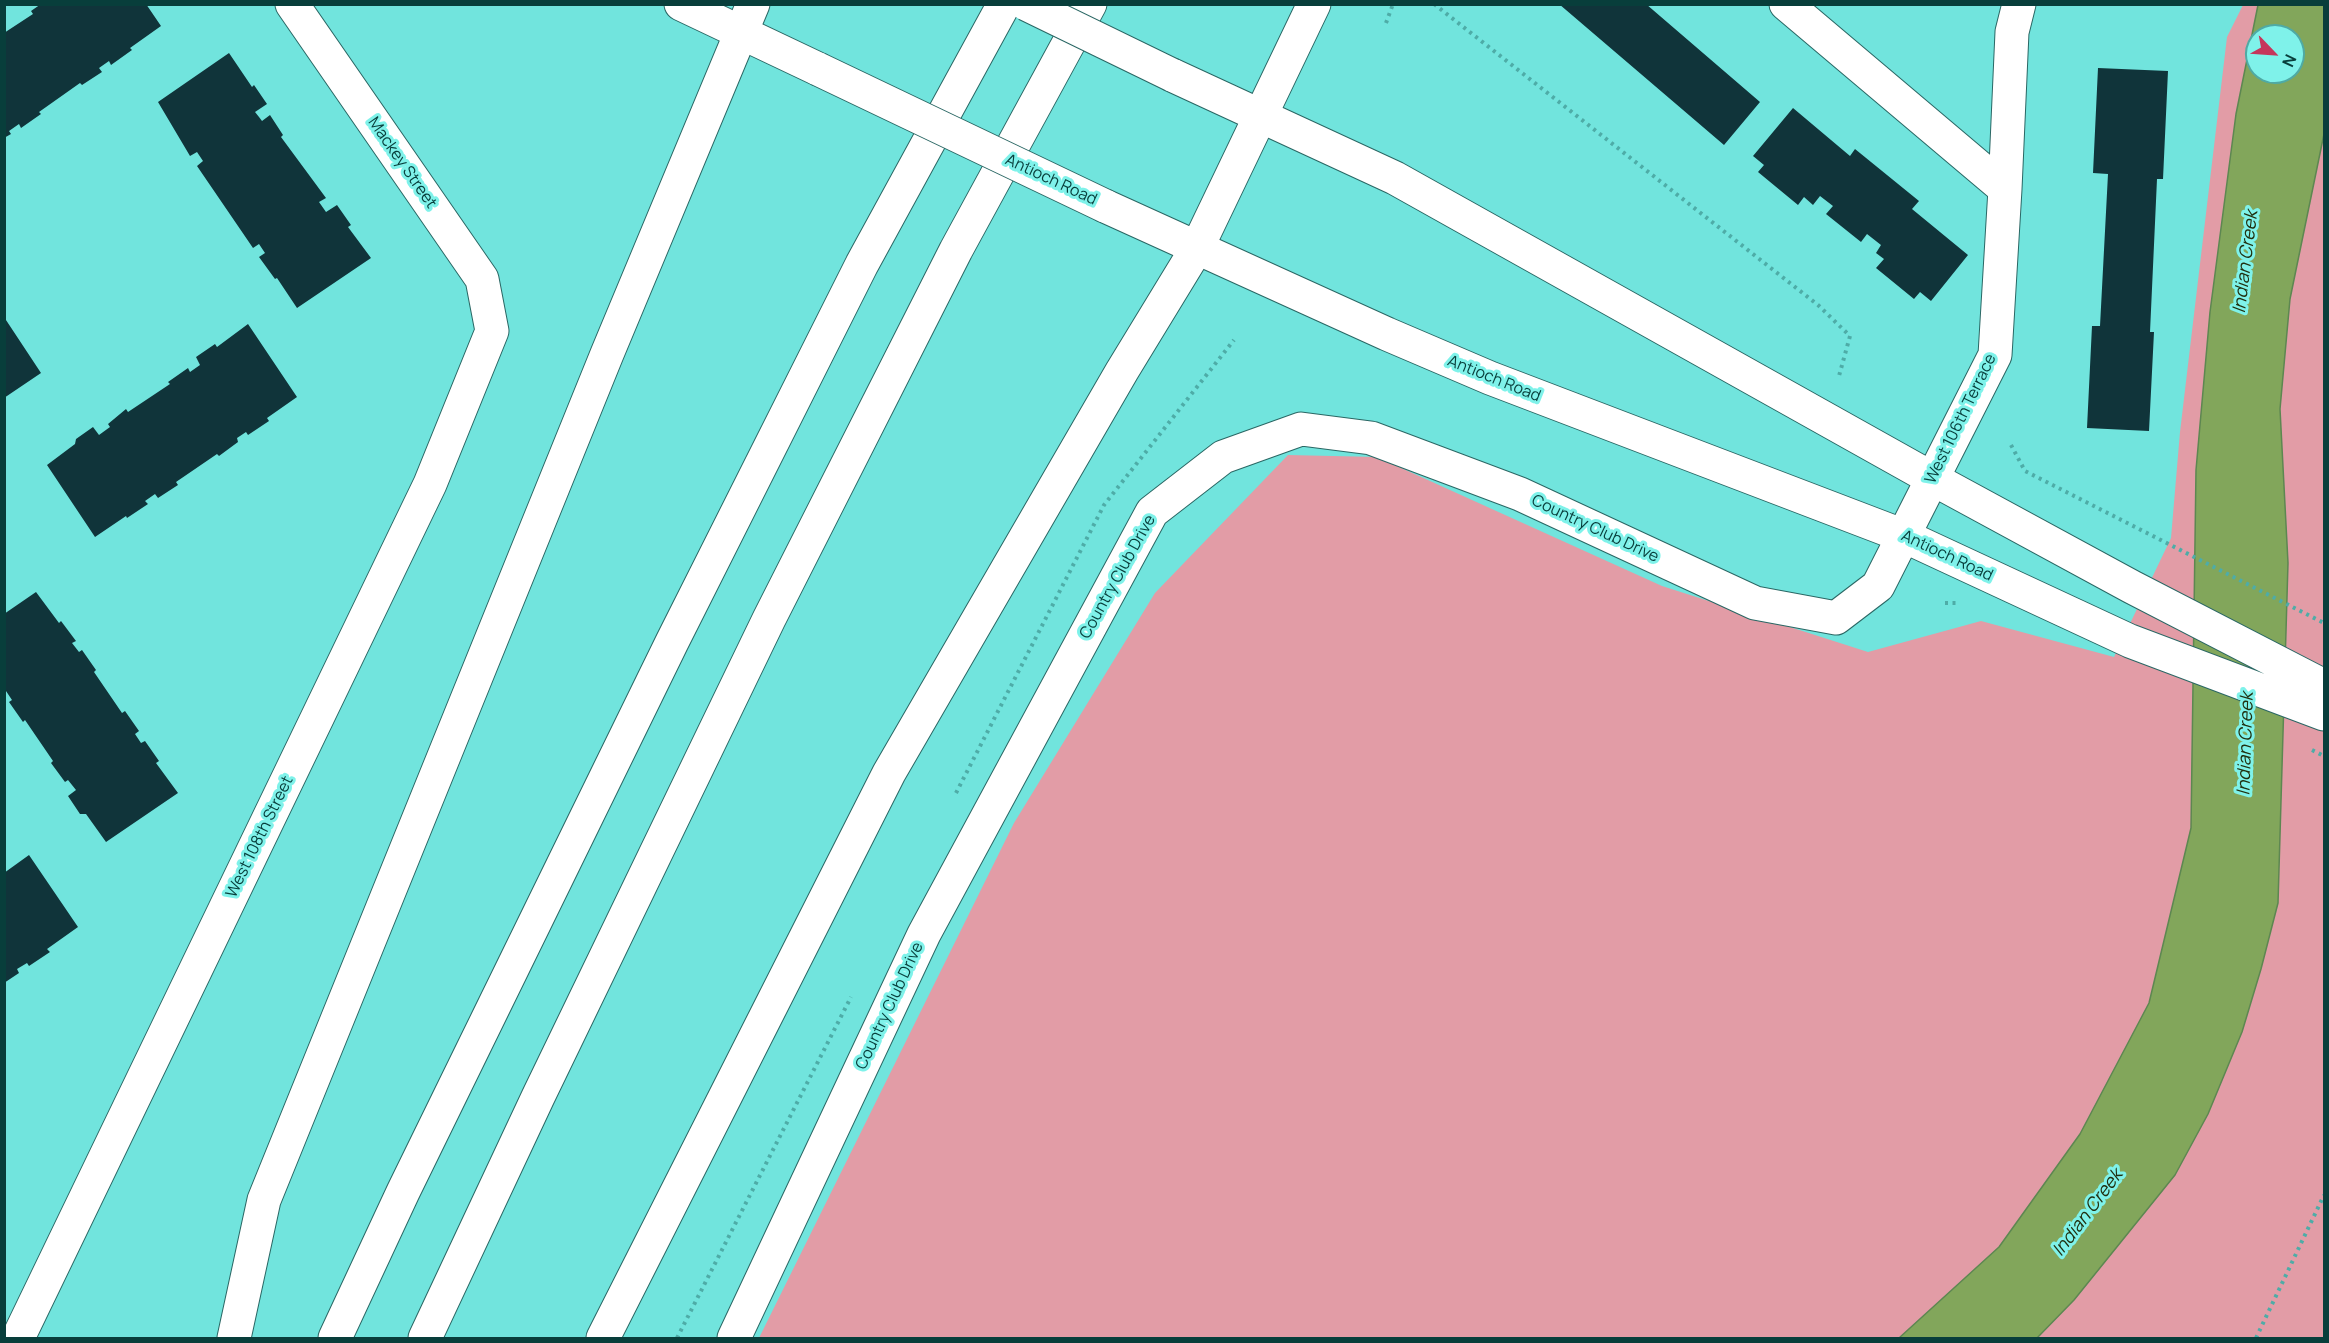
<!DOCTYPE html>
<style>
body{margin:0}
#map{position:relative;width:2329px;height:1343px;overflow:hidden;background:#71e4dd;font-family:Manrope,sans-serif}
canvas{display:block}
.frame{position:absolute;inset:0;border:6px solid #083e3b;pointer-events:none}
.north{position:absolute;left:2245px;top:24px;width:60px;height:60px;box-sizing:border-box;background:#7ff2ea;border:2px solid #4faaa4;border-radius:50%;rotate:115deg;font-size:16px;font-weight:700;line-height:24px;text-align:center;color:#083e3b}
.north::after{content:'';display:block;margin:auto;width:21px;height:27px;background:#c5365b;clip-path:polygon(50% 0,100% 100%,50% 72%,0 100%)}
</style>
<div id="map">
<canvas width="2329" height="1343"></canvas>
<div class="frame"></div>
<div class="north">N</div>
</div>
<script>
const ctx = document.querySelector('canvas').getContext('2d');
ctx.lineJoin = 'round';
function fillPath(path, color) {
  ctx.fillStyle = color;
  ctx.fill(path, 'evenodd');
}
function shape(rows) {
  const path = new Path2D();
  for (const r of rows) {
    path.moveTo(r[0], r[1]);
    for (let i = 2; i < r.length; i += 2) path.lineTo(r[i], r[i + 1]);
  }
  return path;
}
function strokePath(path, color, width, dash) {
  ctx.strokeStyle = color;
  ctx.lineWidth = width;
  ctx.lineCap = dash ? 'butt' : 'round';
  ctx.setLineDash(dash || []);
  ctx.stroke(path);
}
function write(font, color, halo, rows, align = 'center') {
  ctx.font = font + ' Manrope,sans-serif';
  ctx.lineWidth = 6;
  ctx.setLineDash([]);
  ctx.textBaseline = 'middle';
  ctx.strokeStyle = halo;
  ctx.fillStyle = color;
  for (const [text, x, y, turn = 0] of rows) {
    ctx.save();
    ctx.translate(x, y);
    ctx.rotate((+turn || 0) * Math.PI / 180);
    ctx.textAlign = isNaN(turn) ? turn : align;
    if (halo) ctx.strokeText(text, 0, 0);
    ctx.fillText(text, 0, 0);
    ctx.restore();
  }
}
fillPath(shape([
 [2243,5,2324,5,2324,1338,759,1338,1014,823,1155,593,1288,455,1377,457,1662,586,1868,652,1981,621,2114,657,2171,538,2180,432,2227,37],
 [2257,36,2293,36,2293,72,2257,72]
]), '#e29ca6');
const water = shape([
 [2258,5,2324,5,2324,134,2290,299,2280,409,2288,563,2278,903,2261,969,2242,1032,2208,1114,2175,1175,2074,1300,2037,1338,1899,1338,1999,1247,2080,1134,2149,1003,2191,828,2196,470,2210,312,2236,114,2258,5],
 [2257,36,2293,36,2293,72,2257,72,2257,36]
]);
fillPath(water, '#82a65b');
strokePath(water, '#5d8751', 1.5);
fillPath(shape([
 [41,4,146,4,161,26,130,48,132,50,111,65,109,61,99,68,102,72,82,85,80,83,39,112,41,114,21,128,19,124,9,131,11,134,4,138,4,33,33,14,31,11],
 [1559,4,1646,4,1760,102,1724,145],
 [229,53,252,87,254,85,267,104,255,112,259,117,262,121,270,115,283,135,281,137,326,198,319,202,326,212,337,205,351,225,348,227,371,258,297,308,277,278,275,279,259,257,265,253,259,244,253,248,197,166,203,161,197,152,190,156,158,102],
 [2098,68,2168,71,2163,179,2157,179,2150,332,2154,332,2149,431,2087,428,2092,326,2100,326,2108,174,2093,173],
 [1793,108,1850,156,1855,149,1919,201,1912,209,1968,255,1931,301,1920,292,1914,299,1876,268,1884,259,1876,253,1881,245,1867,234,1861,242,1826,214,1833,206,1820,196,1813,205,1804,197,1798,205,1758,172,1764,165,1753,156],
 [4,317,41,373,4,398],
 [248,324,297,397,267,418,269,421,248,435,246,432,237,438,238,442,219,456,217,454,176,482,178,485,158,498,155,494,145,501,148,504,127,518,126,516,95,537,47,465,75,444,76,439,93,427,99,435,110,427,108,424,126,409,128,412,170,384,168,382,188,368,190,372,200,365,196,357,215,344,217,347],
 [36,592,59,623,61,621,76,641,72,643,79,652,82,650,96,670,94,672,122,713,125,711,139,731,135,734,141,743,145,741,159,761,156,763,178,793,106,842,86,814,80,814,68,796,76,790,68,780,65,782,51,763,53,761,25,720,23,722,9,702,12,700,4,688,4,614],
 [29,855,78,927,47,949,50,952,29,966,27,963,17,969,19,973,4,983,4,873]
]), '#10343a');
const minor = shape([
 [1786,4,2005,189],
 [18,1338,430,484,492,331,482,279,292,4],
 [734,1338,924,934,1152,512,1223,457,1301,429,1371,438,1520,494,1755,603,1836,618,1878,586,1995,355,2005,189,2012,32,2019,4]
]);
const major = shape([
 [681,4,818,69],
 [1172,75,1395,178,1933,479,2132,587,2324,686],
 [1105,206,1387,334,1490,378,1904,536,2130,641,2324,714]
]);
const highway = shape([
 [234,1338,264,1200,607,354,753,4],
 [335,1338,403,1192,672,642,862,264,1004,4],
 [425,1338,538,1097,769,619,956,250,1090,4],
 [603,1338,889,773,1122,371,1197,248,1314,4]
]);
strokePath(minor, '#2a6764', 35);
strokePath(major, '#2a6764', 35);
strokePath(highway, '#2a6764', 35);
strokePath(shape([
 [1434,4,1818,305,1850,336,1839,376],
 [1386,23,1393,4],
 [2011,445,2025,471,2324,623],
 [1945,603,1959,603],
 [2312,750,2324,756],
 [956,793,1104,505,1234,340],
 [677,1338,851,997],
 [2256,1338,2324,1195]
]), '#4eaca7', 4, [3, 4.5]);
strokePath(minor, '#fff', 33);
strokePath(major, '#fff', 33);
strokePath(highway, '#fff', 33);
const majorBridge = shape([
 [1026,4,1172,75],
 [818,69,1105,206]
]);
strokePath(majorBridge, '#2a6764', 35, []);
strokePath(majorBridge, '#fff', 33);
write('16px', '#083e3b', '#7ff2ea', [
 ["Mackey Street",402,163,55],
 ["Antioch Road",1051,180,25],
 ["Antioch Road",1494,379,22],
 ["West 106th Terrace",1961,419,-64],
 ["Country Club Drive",1595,529,25],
 ["Antioch Road",1947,556,25],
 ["Country Club Drive",1118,577,-61],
 ["West 108th Street",260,837,-64],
 ["Country Club Drive",890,1006,-65]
]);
write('italic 18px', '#213010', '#7ff2ea', [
 ["Indian Creek",2246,262,-83],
 ["Indian Creek",2246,744,-88],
 ["Indian Creek",2088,1213,-53]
]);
</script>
